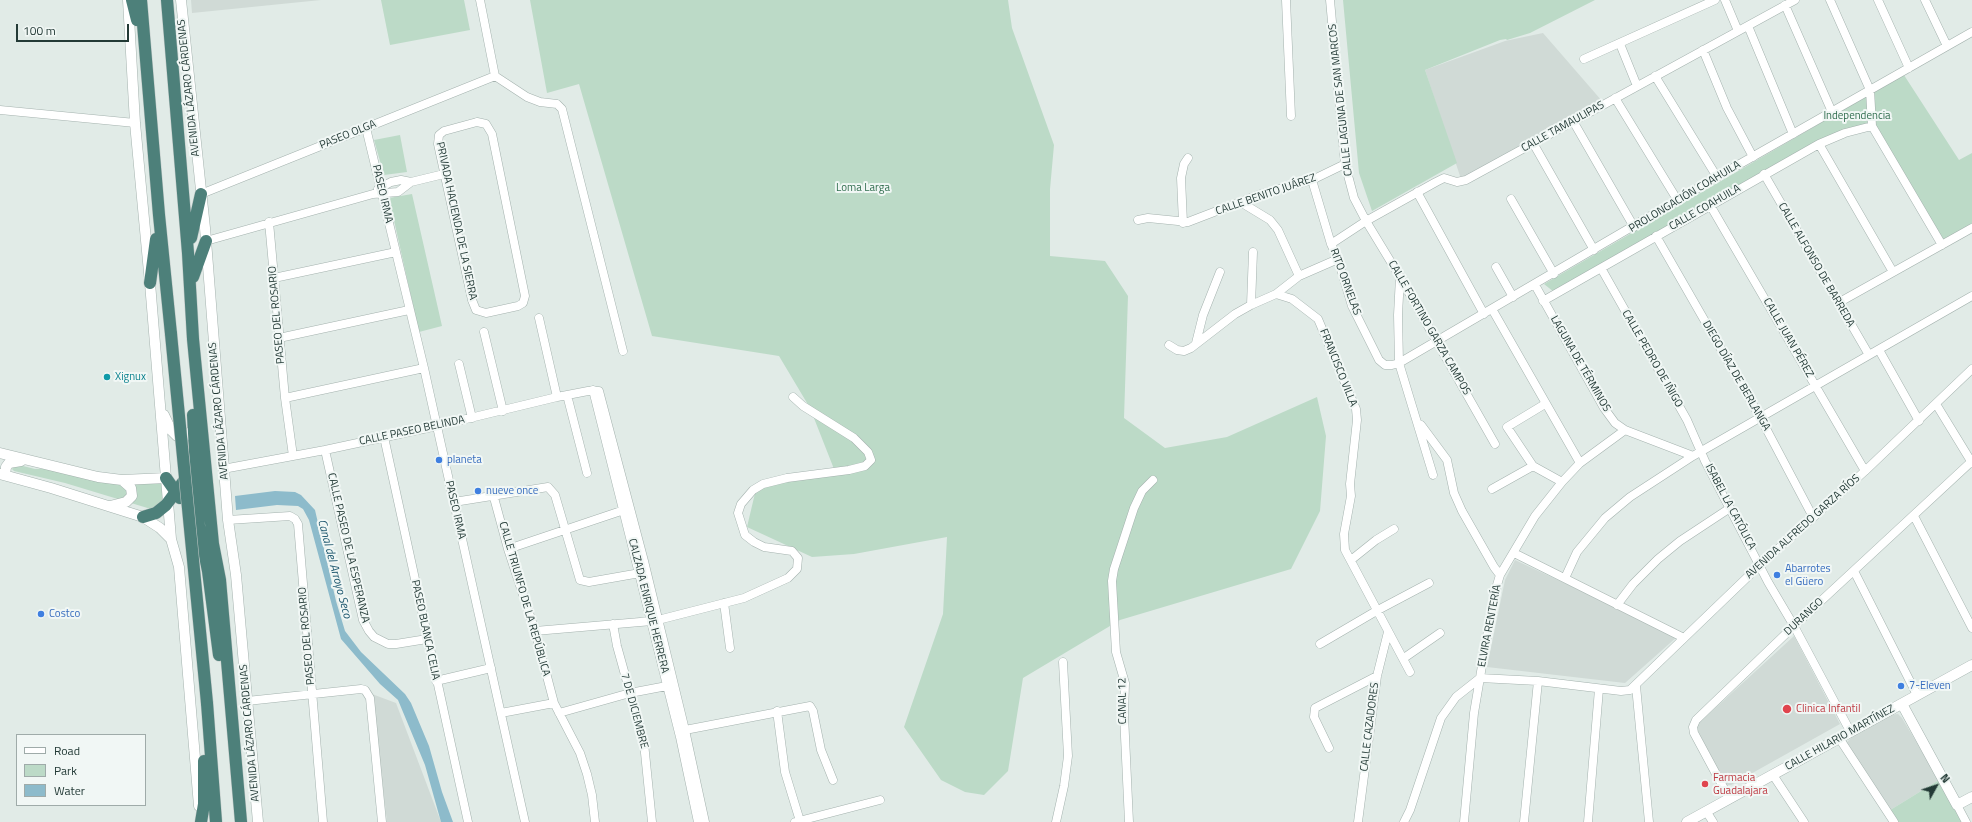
<!DOCTYPE html>
<meta charset="utf-8">
<style>
body{margin:0}
#map{position:relative;width:1972px;height:822px;overflow:hidden;background:#e1ebe7;font-family:"Titillium Web",sans-serif}
canvas{display:block}
.legend{position:absolute;left:16px;top:734px;width:130px;height:72px;box-sizing:border-box;background:#f1f7f5;border:1px solid #9faba9;margin:0;padding:5px 7px;list-style:none;font-size:12px;color:#233a36}
.legend li{display:flex;align-items:center;gap:8px;height:20px}
.legend b{width:20px;border:1px solid #9faba9}
.north{position:absolute;left:1916px;top:766px;width:40px;height:40px;-webkit-text-stroke:3px #f1f7f5;paint-order:stroke;rotate:50deg;font-size:11px;font-weight:700;line-height:16px;text-align:center;color:#233a36}
.north::after{content:'';display:block;margin:auto;width:14px;height:18px;background:#233a36;clip-path:polygon(50% 0,100% 100%,50% 72%,0 100%)}
.scale{position:absolute;left:16px;top:24px;width:113px;height:18px;box-sizing:border-box;border:2px solid #233a36;border-top:0;padding-left:5px;font-size:12px;line-height:14px;white-space:nowrap;color:#233a36;-webkit-text-stroke:3px #f1f7f5;paint-order:stroke}
</style>
<div id="map">
<canvas width="1972" height="822"></canvas>
<ul class="legend">
<li><b style="height:5px;background:#fff"></b>Road</li>
<li><b style="height:11px;background:#bcdac7"></b>Park</li>
<li><b style="height:11px;background:#8dbbcb"></b>Water</li>
</ul>
<div class="north">N</div>
<div class="scale">100 m</div>
</div>
<script>
const ctx = document.querySelector('canvas').getContext('2d');
ctx.lineJoin = 'round';
function fillPath(path, color) {
  ctx.fillStyle = color;
  ctx.fill(path, 'evenodd');
}
function shape(rows) {
  const path = new Path2D();
  for (const r of rows) {
    path.moveTo(r[0], r[1]);
    for (let i = 2; i < r.length; i += 2) path.lineTo(r[i], r[i + 1]);
  }
  return path;
}
function strokePath(path, color, width, dash) {
  ctx.strokeStyle = color;
  ctx.lineWidth = width;
  ctx.lineCap = dash ? 'butt' : 'round';
  ctx.setLineDash(dash || []);
  ctx.stroke(path);
}
function write(font, color, halo, rows, align = 'center') {
  ctx.font = font + ' "Titillium Web",sans-serif';
  ctx.lineWidth = 4;
  ctx.setLineDash([]);
  ctx.textBaseline = 'middle';
  ctx.strokeStyle = halo;
  ctx.fillStyle = color;
  for (const [text, x, y, turn = 0] of rows) {
    ctx.save();
    ctx.translate(x, y);
    ctx.rotate((+turn || 0) * Math.PI / 180);
    ctx.textAlign = isNaN(turn) ? turn : align;
    if (halo) ctx.strokeText(text, 0, 0);
    ctx.fillText(text, 0, 0);
    ctx.restore();
  }
}
fillPath(shape([
 [191,0,321,0,192,13],
 [1543,33,1602,101,1461,179,1425,70,1505,41],
 [1515,560,1678,636,1625,683,1487,667,1505,580],
 [1794,636,1840,724,1731,785,1725,785,1697,729,1699,723],
 [372,694,396,703,441,822,387,822],
 [1898,714,1902,718,1939,780,1887,812,1847,745,1847,742,1852,737,1889,715]
]), '#d0dad6');
fillPath(shape([
 [381,0,464,0,470,30,390,45],
 [530,0,1008,0,1012,28,1054,145,1050,189,1050,256,1105,261,1128,296,1124,418,1165,448,1227,437,1317,397,1326,436,1320,511,1291,569,1120,620,1023,678,1008,771,984,795,965,792,941,780,904,727,943,614,947,537,854,554,812,557,747,527,756,489,834,469,810,408,779,356,652,336,579,84,547,93],
 [1343,0,1595,0,1530,33,1507,40,1506,39,1500,40,1425,70,1457,163,1372,211,1359,173],
 [1902,72,1959,160,1972,153,1972,228,1942,245,1872,126,1845,133,1554,292,1544,284,1812,128],
 [400,135,407,172,384,175,374,140],
 [412,194,442,326,419,332,389,198],
 [15,464,35,469,53,468,162,479,164,513,65,483,14,471,12,469],
 [1939,780,1962,822,1894,822,1887,812]
]), '#bcdac7');
fillPath(shape([
 [275,491,295,492,301,495,315,510,336,601,345,631,361,652,405,694,411,703,429,746,442,792,453,822,441,822,425,765,398,700,380,684,341,639,309,520,303,509,298,506,277,505,236,510,235,496]
]), '#8dbbcb');
const minor = shape([
 [480,0,495,76],
 [1286,0,1291,116],
 [1330,0,1345,164,1354,198,1366,221,1400,277,1495,444],
 [1725,0,1738,31],
 [1830,0,1870,90,1872,126,1942,245],
 [1878,0,1909,68],
 [1925,0,1947,46],
 [1785,5,1832,112],
 [1748,26,1793,134],
 [1620,44,1637,86],
 [1703,50,1727,108,1753,157],
 [1584,59,1715,0],
 [495,76,527,97,540,102,557,104,562,109,623,351],
 [1655,76,1717,177],
 [1615,98,1678,201],
 [0,110,135,123],
 [1573,121,1634,227],
 [477,122,486,124,492,134,525,296,523,303,518,306,486,313,476,310,472,300,438,144,439,135,444,131,477,122],
 [366,128,424,368,525,822],
 [1533,143,1594,250],
 [1819,144,1893,272],
 [1764,174,1869,355],
 [1312,180,1331,244,1338,259,1352,306,1379,360,1385,365,1392,365,1399,363,1717,177,1972,32],
 [378,189,391,182,401,180,411,182,444,174],
 [1417,192,1484,314],
 [201,194,495,76],
 [1511,199,1554,274],
 [1242,203,1270,220,1278,230,1299,276],
 [1710,205,1865,471],
 [1138,220,1148,218,1188,222,1261,194,1312,180,1345,164],
 [269,222,285,398,293,456],
 [1183,223,1181,178,1184,164,1188,158],
 [1656,236,1760,417,1813,517],
 [206,241,373,194,398,192,411,182],
 [1331,244,1366,221,1436,182,1444,178,1457,182,1466,180,1795,0],
 [1496,267,1513,297],
 [1601,268,1687,420,1705,461,1768,582,1794,626,1850,731],
 [1400,277,1398,315,1399,363,1433,475],
 [274,278,396,252],
 [1535,285,1604,408,1615,423,1625,430,1693,456,1972,296],
 [1276,294,1292,299,1318,319,1356,409,1357,420,1350,484,1351,496,1344,534,1345,550,1410,672],
 [1543,301,1819,144,1845,133,1872,126],
 [1838,303,1972,228],
 [1251,305,1253,252],
 [1492,309,1580,463],
 [539,318,557,397],
 [484,332,503,411],
 [279,338,409,310],
 [1196,343,1203,315,1220,272],
 [1169,345,1177,350,1184,351,1191,348,1235,314,1251,305,1276,294,1299,276,1338,259],
 [1879,350,1919,421],
 [459,364,472,418],
 [593,390,680,737,698,822],
 [567,395,587,473],
 [285,398,424,368],
 [1545,404,1507,427,1533,466,1562,482],
 [1936,404,1972,463],
 [1421,425,1447,460,1454,493,1462,511,1494,567,1500,575],
 [384,437,468,822],
 [325,450,363,620,369,631,374,637,388,644,396,644,427,639],
 [223,469,325,450,437,426,557,397,588,391,599,391,644,561,685,730,705,822],
 [1492,489,1533,466],
 [493,494,508,549,535,631,554,703,580,753,587,774,592,795,595,822],
 [454,502,548,487,555,495,580,580,589,582,640,573],
 [1914,516,1972,628],
 [228,520,290,516,295,519,298,524,323,822],
 [508,549,624,510],
 [1514,553,1684,638],
 [1351,560,1376,540,1394,529],
 [1854,571,1917,695],
 [1565,578,1577,552,1605,518,1630,497,1693,456],
 [724,603,730,648],
 [1617,605,1633,584,1658,559,1680,541,1730,508],
 [658,620,744,598,788,578,797,569,798,558,792,551,764,547,754,542,745,535,738,513,741,504,753,490,763,484,787,478,849,470,865,466,871,460,868,452,854,438,803,406,793,397],
 [613,624,617,646,644,743,652,822],
 [535,631,652,621],
 [1320,644,1378,610,1429,583],
 [1404,658,1440,633],
 [436,681,491,668],
 [1636,686,1649,822],
 [247,701,361,689,365,690,370,698,382,822],
 [777,711,785,772,800,821],
 [501,713,554,703],
 [559,713,630,693,672,685],
 [685,730,810,706,813,711,821,750,833,780],
 [1839,738,1894,822],
 [1329,748,1314,717,1315,708,1377,676],
 [1773,775,1804,822],
 [1729,798,1694,733,1693,727,1696,720,1794,626,1972,461],
 [1957,805,1966,822],
 [1706,811,1713,822],
 [795,822,880,800],
 [1056,822,1064,786,1068,756,1063,662],
 [1129,822,1124,715,1125,683,1116,652,1112,581,1114,569,1134,508,1142,491,1153,480],
 [1358,822,1377,676,1388,632],
 [1404,822,1410,810,1441,718,1456,697,1480,678,1538,681,1621,691,1630,690,1760,565,1865,471,1972,369],
 [1464,822,1474,713,1494,595,1500,575,1535,516,1562,482,1580,463,1625,430],
 [1524,822,1538,681],
 [1588,822,1599,689]
]);
const tertiary = shape([
 [128,0,135,123,150,283,166,478,171,539,179,567,199,806],
 [181,0,205,228,228,520,236,575,258,822],
 [164,415,171,430,177,436,187,435,194,429],
 [0,453,98,477,122,480,166,478],
 [0,474,51,488,143,517,160,528,171,539],
 [5,475,6,467,9,463,21,461],
 [110,506,126,502,132,496,131,488,122,480],
 [1902,704,1957,805,1972,797],
 [1687,822,1972,665]
]);
const trunk = shape([
 [132,0,137,20],
 [141,0,159,215,171,334],
 [167,0,188,253,193,339,213,544,220,580,241,822],
 [191,238,201,194],
 [193,277,206,241],
 [150,283,156,239],
 [193,415,199,526,208,571,219,655],
 [166,478,180,498],
 [143,517,156,513,166,505,189,474],
 [207,703,216,822],
 [201,822,204,804,204,761]
]);
strokePath(minor, '#a4b2ae', 9);
strokePath(tertiary, '#a4b2ae', 11);
strokePath(trunk, '#c1c8c7', 13);
strokePath(minor, '#fff', 8);
strokePath(tertiary, '#fff', 10);
strokePath(trunk, '#4d807a', 12);
const trunkBridge = shape([
 [171,334,207,703]
]);
strokePath(trunkBridge, '#c1c8c7', 13, []);
strokePath(trunkBridge, '#4d807a', 12);
for (const [x, y, r, color] of [
 [107,377,4,"#0f9aa8"],
 [439,460,4,"#3f7fe0"],
 [478,491,4,"#3f7fe0"],
 [1777,575,4,"#3f7fe0"],
 [41,614,4,"#3f7fe0"],
 [1901,686,4,"#3f7fe0"],
 [1787,709,5,"#e0444e"],
 [1705,784,4,"#e0444e"]
]) {
  const dot = new Path2D();
  dot.arc(x, y, r, 0, 2 * Math.PI);
  ctx.fillStyle = color;
  ctx.fill(dot);
  strokePath(dot, '#f1f7f5', 1.5);
}
write('11px', '#233a36', '#f1f7f5', [
 ["AVENIDA LÁZARO CÁRDENAS",189,88,-96],
 ["CALLE LAGUNA DE SAN MARCOS",1341,100,-96],
 ["CALLE TAMAULIPAS",1563,127,-29],
 ["PASEO OLGA",348,135,-22],
 ["PASEO IRMA",382,194,77],
 ["CALLE BENITO JUÁREZ",1266,195,-19],
 ["PROLONGACIÓN COAHUILA",1685,197,-31],
 ["CALLE COAHUILA",1705,208,-30],
 ["PRIVADA HACIENDA DE LA SIERRA",456,221,78],
 ["CALLE ALFONSO DE BARREDA",1816,265,60],
 ["RITO ORNELAS",1345,282,70],
 ["PASEO DEL ROSARIO",277,315,-95],
 ["CALLE FORTINO GARZA CAMPOS",1429,328,60],
 ["CALLE JUAN PÉREZ",1788,338,60],
 ["CALLE PEDRO DE IÑIGO",1652,359,60],
 ["LAGUNA DE TÉRMINOS",1580,364,60],
 ["FRANCISCO VILLA",1338,368,68],
 ["DIEGO DÍAZ DE BERLANGA",1736,376,60],
 ["AVENIDA LÁZARO CÁRDENAS",219,411,-95],
 ["CALLE PASEO BELINDA",412,431,-12],
 ["ISABEL LA CATÓLICA",1730,507,62],
 ["PASEO IRMA",455,510,77],
 ["AVENIDA ALFREDO GARZA RÍOS",1803,527,-42],
 ["CALLE PASEO DE LA ESPERANZA",348,548,77],
 ["CALLE TRIUNFO DE LA REPÚBLICA",524,599,74],
 ["CALZADA ENRIQUE HERRERA",648,606,76],
 ["DURANGO",1804,617,-43],
 ["ELVIRA RENTERÍA",1490,626,-79],
 ["PASEO BLANCA CELIA",425,630,78],
 ["PASEO DEL ROSARIO",307,636,-95],
 ["CANAL 12",1123,701,-91],
 ["7 DE DICIEMBRE",634,711,75],
 ["CALLE CAZADORES",1370,727,-83],
 ["AVENIDA LÁZARO CÁRDENAS",250,733,-95],
 ["CALLE HILARIO MARTÍNEZ",1840,738,-29]
]);
write('11px', '#306d4e', '#f1f7f5', [
 ["Independencia",1857,116],
 ["Loma Larga",863,188]
]);
write('11px', '#0d838f', '#f1f7f5', [
 ["Xignux",115,377]
], 'left');
write('11px', '#366cbe', '#f1f7f5', [
 ["planeta",447,460],
 ["nueve once",486,491],
 ["Abarrotes",1785,569],
 ["el Güero",1785,582],
 ["Costco",49,614],
 ["7-Eleven",1909,686]
], 'left');
write('11px', '#be3a42', '#f1f7f5', [
 ["Clinica Infantil",1796,709],
 ["Farmacia",1713,778],
 ["Guadalajara",1713,791]
], 'left');
write('italic 12px', '#225b71', '#f1f7f5', [
 ["Canal del Arroyo Seco",334,569,75]
]);
</script>
